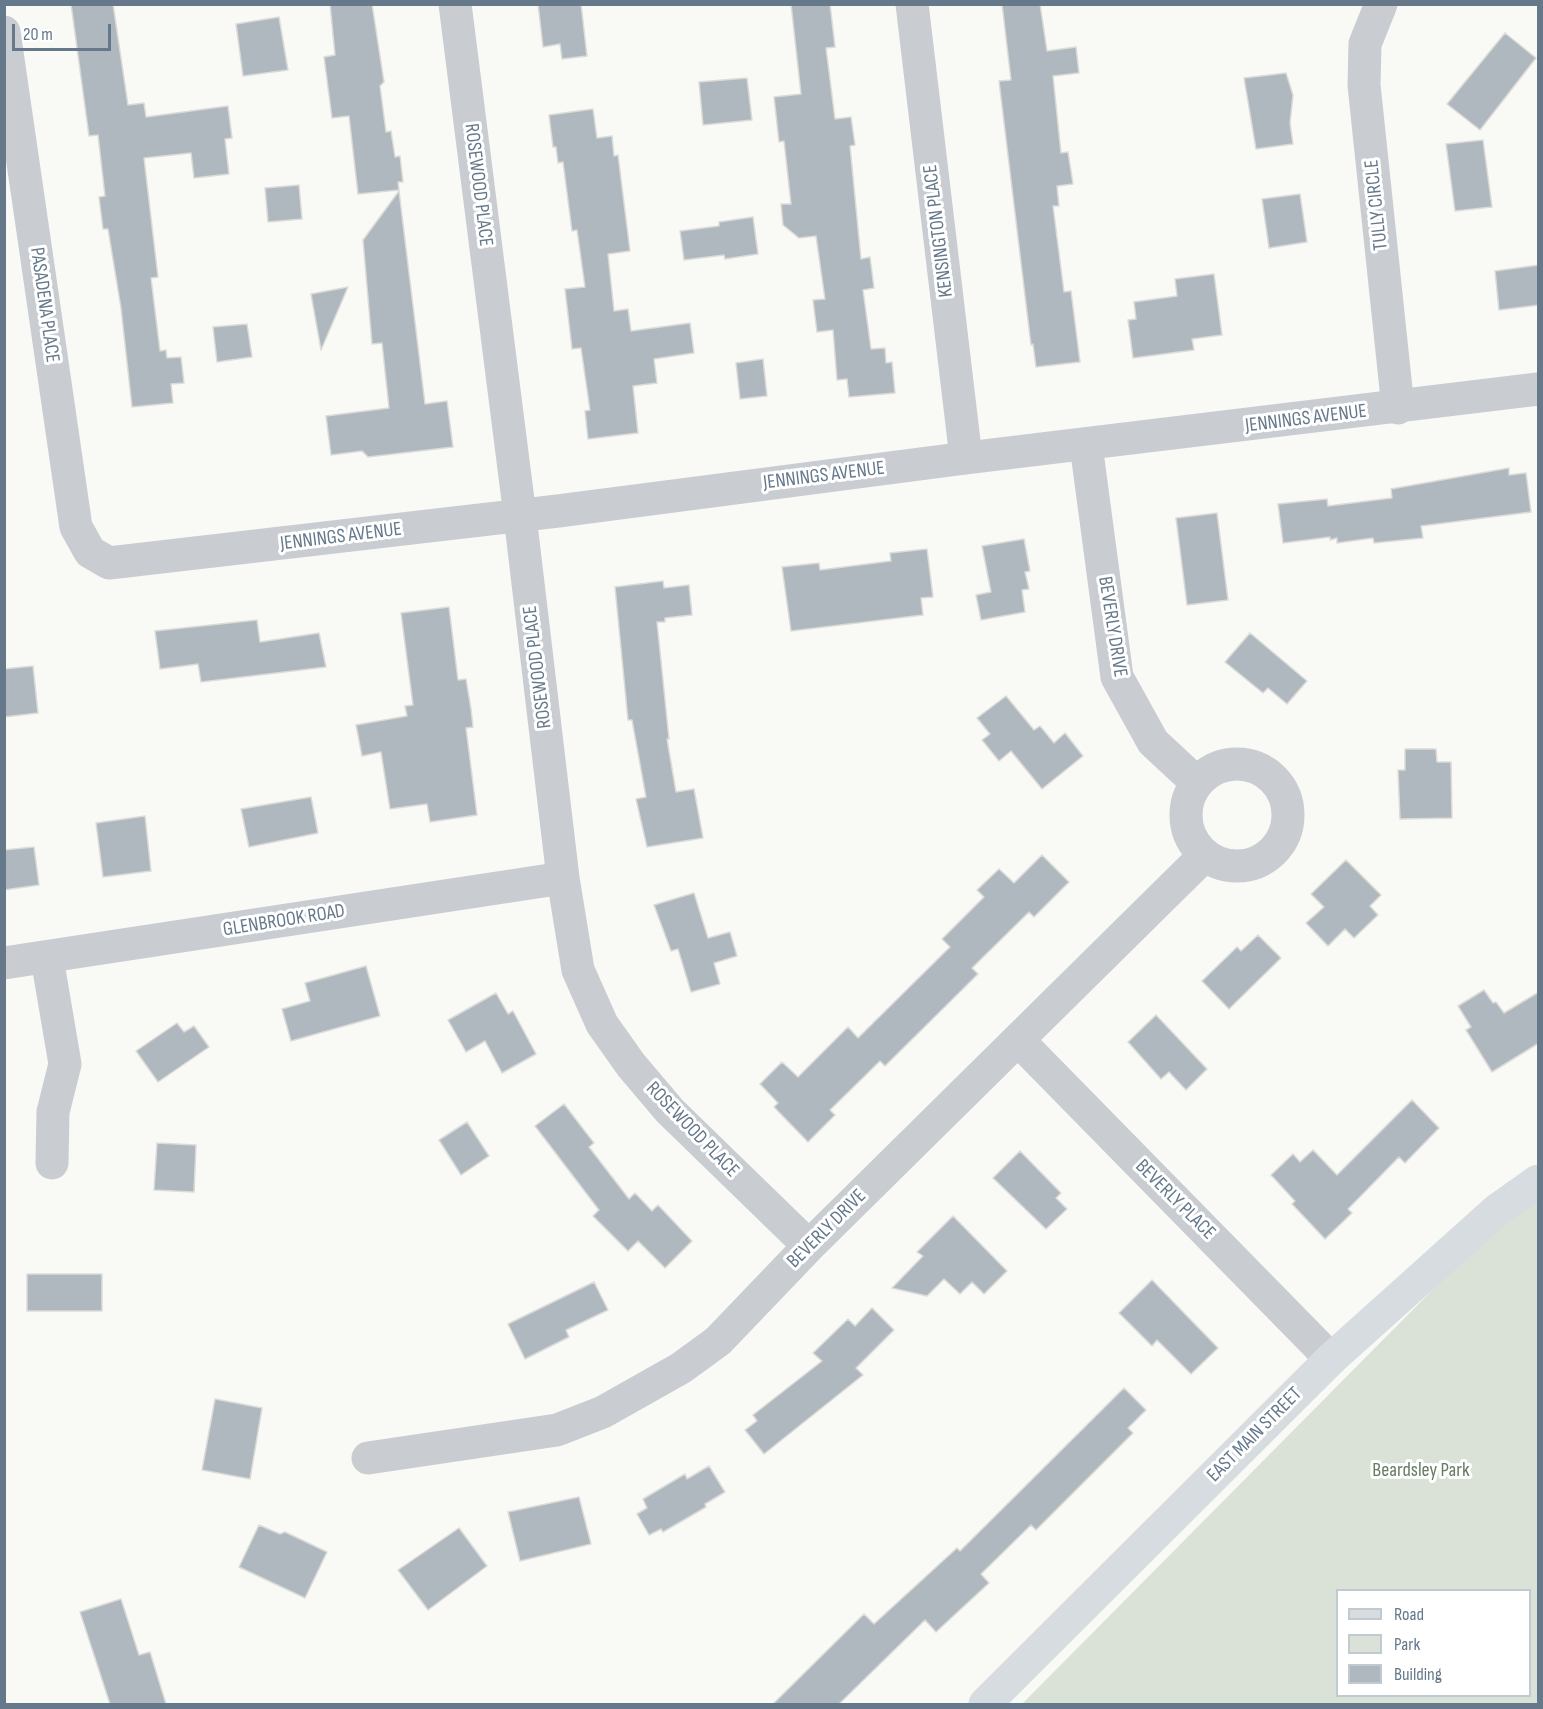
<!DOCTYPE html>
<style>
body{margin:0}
#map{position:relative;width:1543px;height:1709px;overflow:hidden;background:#f9f9f6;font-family:"Sofia Sans Condensed",sans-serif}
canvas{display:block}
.frame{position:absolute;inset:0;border:6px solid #65798b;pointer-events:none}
.legend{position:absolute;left:1336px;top:1589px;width:195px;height:108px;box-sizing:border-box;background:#fff;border:2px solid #c1c9d1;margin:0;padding:8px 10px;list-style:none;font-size:18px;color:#65798b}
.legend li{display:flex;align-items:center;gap:12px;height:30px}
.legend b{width:30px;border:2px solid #c1c9d1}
.scale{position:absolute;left:12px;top:24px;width:99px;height:27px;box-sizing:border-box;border:3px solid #65798b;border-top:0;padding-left:8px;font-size:18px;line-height:21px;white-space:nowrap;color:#65798b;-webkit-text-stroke:4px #fff;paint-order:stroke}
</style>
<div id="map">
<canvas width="1543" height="1709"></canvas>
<div class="frame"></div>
<ul class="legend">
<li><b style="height:8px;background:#d6dce0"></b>Road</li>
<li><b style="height:16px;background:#dae2d7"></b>Park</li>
<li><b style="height:16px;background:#afb8be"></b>Building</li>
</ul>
<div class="scale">20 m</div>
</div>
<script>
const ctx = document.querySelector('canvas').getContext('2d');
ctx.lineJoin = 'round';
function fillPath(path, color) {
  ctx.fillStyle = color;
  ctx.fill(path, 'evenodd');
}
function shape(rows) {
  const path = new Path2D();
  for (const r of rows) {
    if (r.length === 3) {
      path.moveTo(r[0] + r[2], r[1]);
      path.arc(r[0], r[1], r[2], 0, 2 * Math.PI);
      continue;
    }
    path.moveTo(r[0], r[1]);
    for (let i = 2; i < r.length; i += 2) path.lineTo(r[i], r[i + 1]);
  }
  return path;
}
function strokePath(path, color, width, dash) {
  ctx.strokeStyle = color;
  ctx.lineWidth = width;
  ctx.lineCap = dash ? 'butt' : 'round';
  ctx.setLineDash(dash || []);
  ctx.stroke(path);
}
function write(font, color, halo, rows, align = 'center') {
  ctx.font = font + ' "Sofia Sans Condensed",sans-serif';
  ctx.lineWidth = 6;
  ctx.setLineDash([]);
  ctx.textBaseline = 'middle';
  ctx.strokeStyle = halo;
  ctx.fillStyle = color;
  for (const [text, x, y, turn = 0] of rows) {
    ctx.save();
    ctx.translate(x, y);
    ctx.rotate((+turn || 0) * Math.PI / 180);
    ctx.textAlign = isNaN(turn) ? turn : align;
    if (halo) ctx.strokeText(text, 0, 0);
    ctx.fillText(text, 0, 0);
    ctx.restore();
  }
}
fillPath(shape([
 [1538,1200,1538,1704,1022,1704,1484,1238],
 [1338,1590,1530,1590,1530,1696,1338,1696]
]), '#dae2d7');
const building = shape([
 [71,4,113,4,128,105,144,103,146,117,228,106,232,138,225,139,229,174,194,178,191,153,144,158,158,277,151,278,160,351,166,350,167,358,181,357,184,383,171,384,173,403,132,407,121,308,108,229,103,229,99,197,105,196,98,135,89,136,71,4],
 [330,4,372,4,384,82,380,86,386,132,391,131,395,157,400,156,403,182,398,182,399,190,358,194,349,116,332,118,324,57,335,55,330,4],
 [538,4,581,4,587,56,562,59,560,44,543,47,538,4],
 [791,4,830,4,835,47,826,48,835,119,851,117,855,145,850,146,861,259,870,257,874,288,863,290,871,349,885,348,886,363,892,362,895,393,849,397,847,379,837,380,833,330,817,332,813,300,825,299,816,236,799,238,783,225,781,204,791,204,784,141,779,142,774,97,801,94,791,4],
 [1002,4,1040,4,1047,51,1076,47,1079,73,1053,76,1061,153,1068,152,1073,184,1057,186,1059,206,1053,206,1064,292,1071,291,1080,362,1036,367,1033,344,1031,345,999,81,1011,80,1002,4],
 [279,17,288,70,243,76,236,24,279,17],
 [1505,33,1536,58,1480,130,1447,104,1505,33],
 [1286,73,1293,95,1290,123,1293,144,1256,149,1244,78,1286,73],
 [747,78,752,120,703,125,699,82,747,78],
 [593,109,597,138,612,136,614,156,618,155,630,251,608,254,614,311,628,309,631,331,690,323,694,353,654,359,657,383,633,386,638,433,588,439,585,411,590,410,581,348,572,349,565,289,585,287,577,230,572,231,563,162,558,163,556,147,553,147,549,115,593,109],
 [1483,140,1492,207,1455,211,1446,144,1483,140],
 [299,185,302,219,268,222,265,188,299,185],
 [399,191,425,404,447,401,453,447,368,457,362,451,331,455,326,416,389,408,382,343,372,344,363,240,399,191],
 [1300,194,1307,242,1269,248,1262,199,1300,194],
 [753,217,758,254,725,259,724,255,684,260,680,231,719,226,719,222,753,217],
 [1539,265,1539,305,1499,310,1495,271,1539,265],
 [1214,274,1222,335,1192,339,1194,350,1133,358,1128,320,1136,319,1134,302,1177,296,1175,279,1214,274],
 [348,287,321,350,311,294,348,287],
 [247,324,252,357,217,362,213,327,247,324],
 [763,359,767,396,740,399,736,363,763,359],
 [1509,468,1509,475,1526,473,1531,512,1421,526,1423,538,1374,543,1373,538,1337,543,1337,538,1330,540,1330,537,1283,543,1278,504,1327,499,1328,506,1392,498,1391,489,1509,468],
 [1217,513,1228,600,1187,605,1176,518,1217,513],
 [1024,539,1030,571,1025,572,1029,589,1022,590,1025,612,981,620,976,595,991,592,982,546,1024,539],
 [927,549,933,597,921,598,923,615,791,631,782,567,819,563,820,570,891,561,890,553,927,549],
 [663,581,664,588,689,585,692,615,665,618,665,622,657,622,669,739,667,739,676,792,694,789,703,838,647,847,636,799,646,797,632,720,628,720,615,587,663,581],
 [449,607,458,680,466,679,471,709,473,727,466,728,477,815,430,822,427,804,390,809,381,752,362,756,356,725,407,716,405,706,413,705,401,613,449,607],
 [257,620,260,642,319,633,326,667,201,682,198,664,160,669,155,631,257,620],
 [1250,633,1307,681,1287,704,1268,688,1263,693,1225,662,1250,633],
 [33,666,38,713,4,717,4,669,33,666],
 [1006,696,1034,730,1040,726,1054,743,1065,733,1083,756,1042,789,1011,751,999,761,982,740,990,734,977,718,1006,696],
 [1405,749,1436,749,1437,762,1451,762,1452,818,1400,819,1398,770,1405,770,1405,749],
 [311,797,318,833,249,847,241,809,311,797],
 [145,816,151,871,103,877,96,823,145,816],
 [34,847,39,885,4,890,4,850,34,847],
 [1042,855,1069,882,1034,917,1029,912,972,968,978,974,885,1066,880,1061,830,1110,835,1115,808,1142,774,1107,778,1103,760,1084,782,1062,798,1077,848,1027,858,1038,950,947,942,939,984,897,977,890,999,869,1014,883,1042,855],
 [1346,860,1381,895,1370,906,1378,915,1354,938,1345,929,1328,946,1306,923,1324,907,1311,894,1346,860],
 [694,893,708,938,730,932,737,956,714,963,720,984,691,992,678,949,671,951,654,905,694,893],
 [1258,935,1281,958,1229,1009,1202,981,1237,947,1241,951,1258,935],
 [366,966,380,1016,291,1041,282,1009,310,1001,305,983,366,966],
 [1484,990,1493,1003,1496,1002,1504,1013,1539,992,1539,1043,1492,1072,1466,1030,1471,1027,1458,1006,1484,990],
 [496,993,508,1014,513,1011,536,1054,502,1073,485,1041,466,1052,448,1020,496,993],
 [1156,1015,1207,1069,1186,1090,1169,1072,1161,1079,1128,1042,1156,1015],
 [177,1023,184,1032,194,1026,209,1047,158,1082,136,1051,177,1023],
 [1412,1100,1439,1128,1405,1163,1399,1157,1348,1209,1352,1213,1325,1239,1292,1204,1295,1201,1271,1175,1293,1154,1300,1162,1313,1150,1337,1175,1412,1100],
 [564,1104,594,1143,589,1147,629,1199,635,1193,652,1211,658,1205,692,1241,665,1268,638,1241,628,1251,593,1216,599,1210,535,1126,564,1104],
 [467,1122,489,1156,461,1175,439,1140,467,1122],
 [157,1143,196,1145,194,1192,154,1190,157,1143],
 [1020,1151,1061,1193,1056,1198,1067,1209,1046,1229,993,1178,1020,1151],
 [953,1216,1007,1271,984,1294,972,1282,960,1294,944,1279,927,1296,892,1288,923,1256,917,1252,953,1216],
 [27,1274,102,1274,102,1311,27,1311,27,1274],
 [1152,1280,1218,1348,1191,1374,1157,1340,1152,1346,1119,1313,1152,1280],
 [594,1282,608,1310,566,1330,569,1337,525,1359,508,1324,594,1282],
 [872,1308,894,1330,856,1368,863,1375,764,1454,745,1430,757,1421,753,1415,822,1361,813,1353,848,1319,855,1326,872,1308],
 [1124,1388,1146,1410,1128,1428,1133,1433,1036,1530,1031,1525,981,1574,989,1583,936,1632,925,1620,839,1704,773,1704,864,1614,874,1624,957,1548,960,1551,1124,1388],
 [215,1399,262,1408,250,1479,202,1470,215,1399],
 [709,1466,725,1492,705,1504,706,1507,663,1532,661,1529,649,1535,637,1514,647,1508,643,1499,685,1474,687,1479,709,1466],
 [579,1497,591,1544,520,1561,508,1512,579,1497],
 [259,1525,280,1534,285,1532,327,1552,305,1598,239,1567,259,1525],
 [459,1528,487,1566,428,1610,398,1570,459,1528],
 [121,1599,139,1655,150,1652,166,1704,110,1704,80,1612,121,1599]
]);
fillPath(building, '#afb8be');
strokePath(building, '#dbdbd8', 1.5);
strokePath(shape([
 [455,4,520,516,563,878,578,970,602,1024,631,1065,670,1111,809,1246],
 [912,4,966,458],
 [1381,4,1365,44,1364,85,1398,408],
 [4,32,76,527,90,552,109,563,558,511,966,458,1538,389],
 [1086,445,1117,677,1153,742,1196,782],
 [1237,815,51],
 [47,958,65,1064,53,1112,52,1163],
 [4,963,563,878],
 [1019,1041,1331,1359],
 [368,1458,557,1430,603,1412,681,1368,718,1341,809,1246,1205,855]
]), '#c9cdd1', 33);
strokePath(shape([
 [985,1704,1331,1359,1497,1210,1538,1181]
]), '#d6dce0', 33);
write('20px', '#65798b', '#fff', [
 ["ROSEWOOD PLACE",478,185,83],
 ["TULLY CIRCLE",1377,205,-96],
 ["KENSINGTON PLACE",939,231,-97],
 ["PASADENA PLACE",44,305,82],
 ["JENNINGS AVENUE",1306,419,-7],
 ["JENNINGS AVENUE",824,476,-7],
 ["JENNINGS AVENUE",341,537,-7],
 ["BEVERLY DRIVE",1112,627,81],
 ["ROSEWOOD PLACE",538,667,-97],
 ["GLENBROOK ROAD",284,921,-9],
 ["ROSEWOOD PLACE",692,1130,46],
 ["BEVERLY PLACE",1175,1200,45],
 ["BEVERLY DRIVE",827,1229,-45],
 ["EAST MAIN STREET",1255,1435,-45]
]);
write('20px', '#667b61', '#fff', [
 ["Beardsley Park",1421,1471]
]);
</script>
